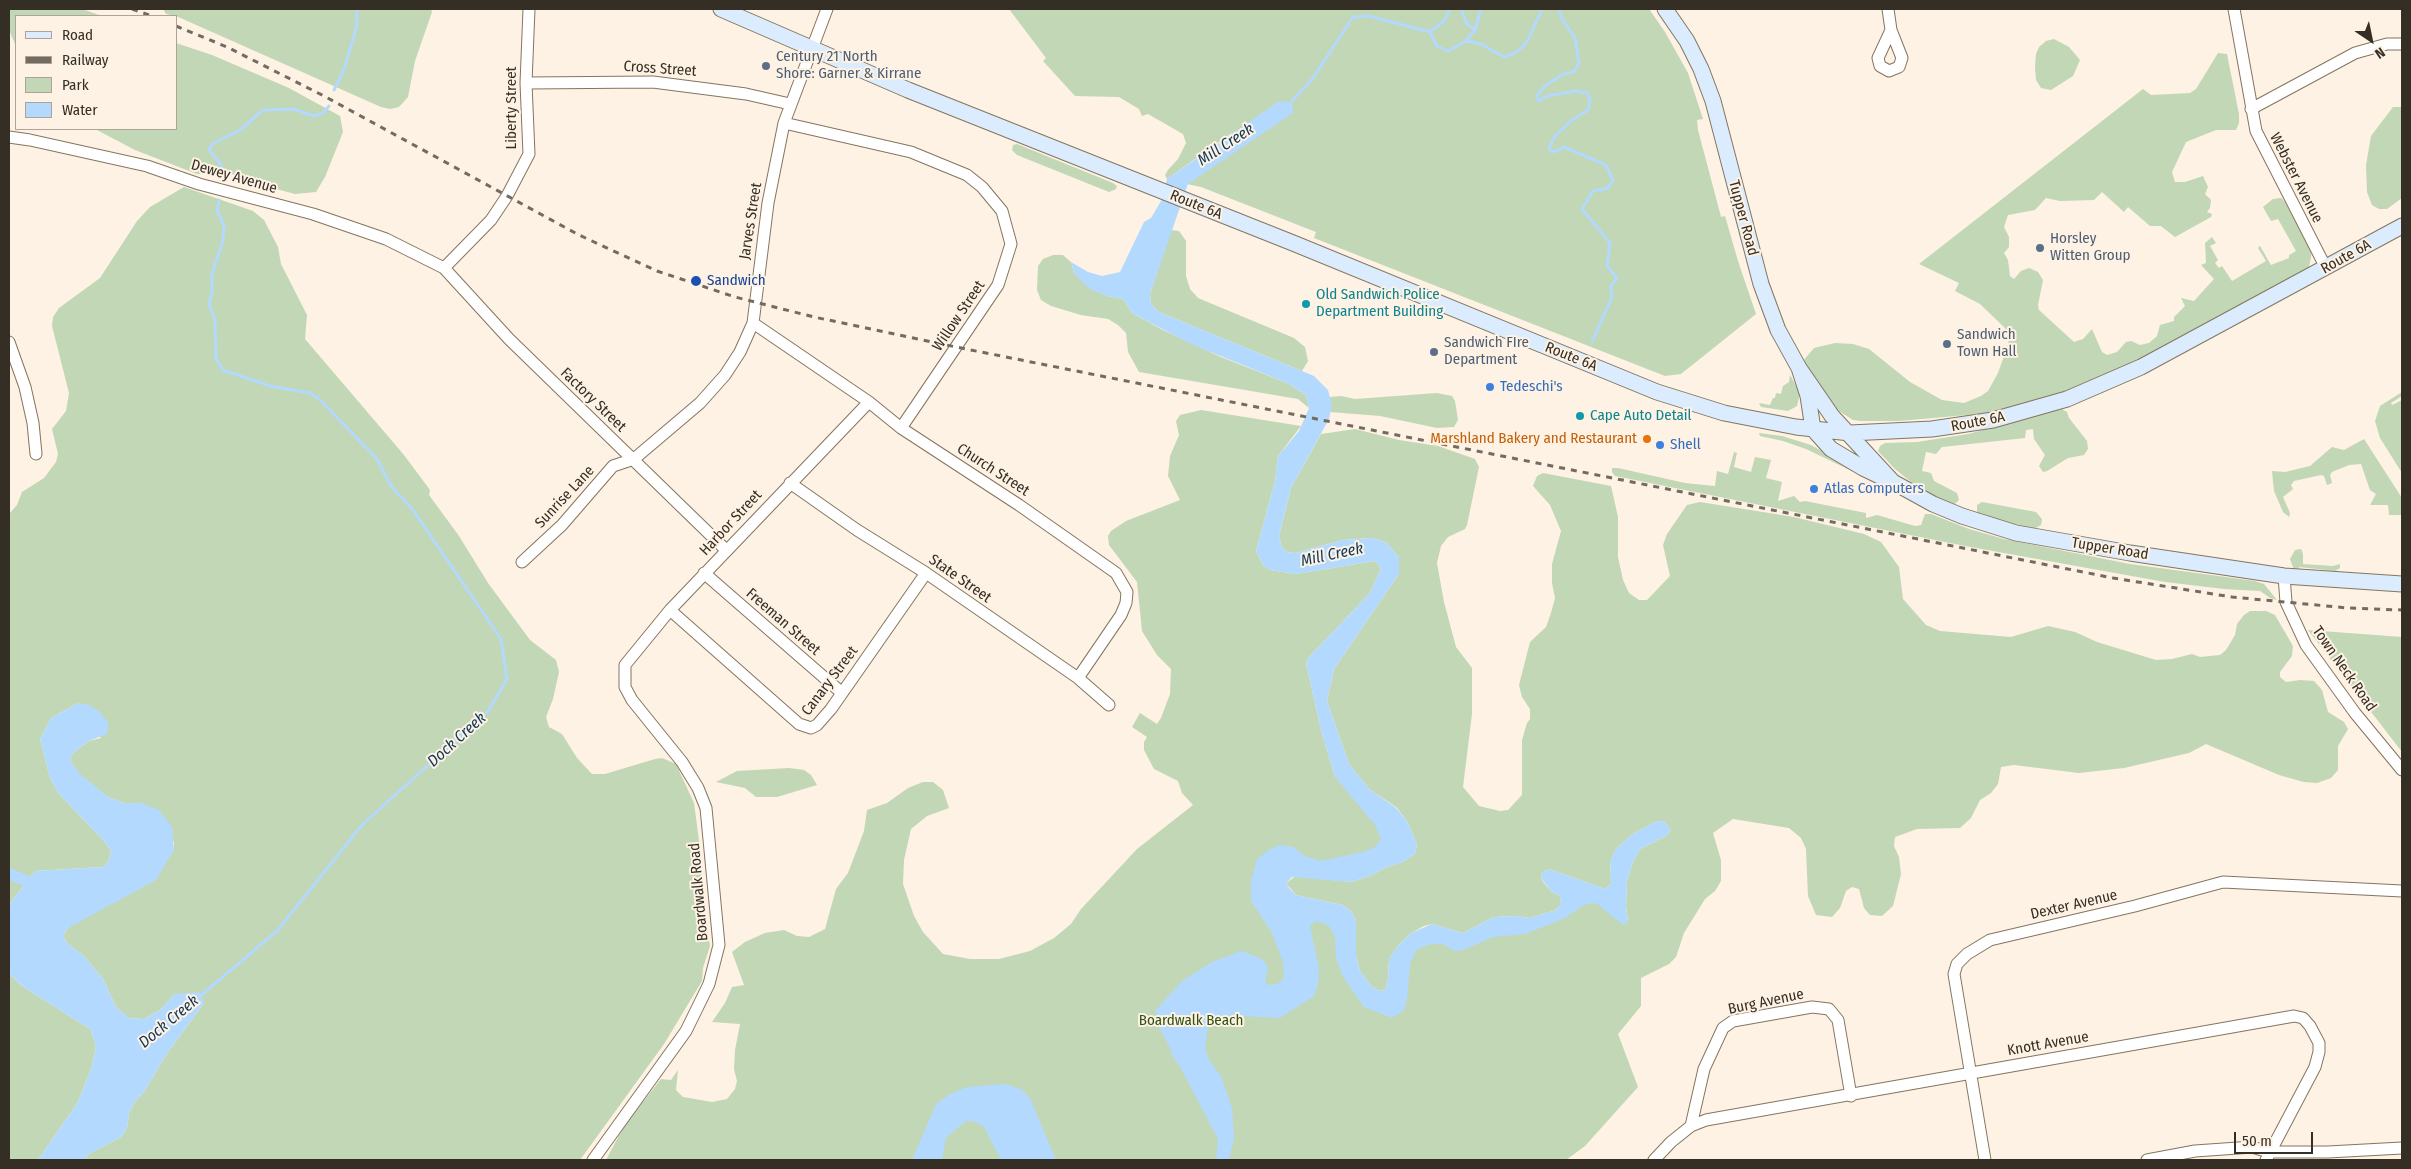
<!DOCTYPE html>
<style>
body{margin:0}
#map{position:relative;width:2411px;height:1169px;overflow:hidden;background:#fdf2e3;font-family:"Fira Sans Condensed",sans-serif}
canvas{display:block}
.frame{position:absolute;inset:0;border:10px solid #352e25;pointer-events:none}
.legend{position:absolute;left:15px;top:15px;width:162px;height:115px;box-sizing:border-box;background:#fdf2e3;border:1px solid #ada497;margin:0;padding:6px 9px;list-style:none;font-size:15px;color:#352e25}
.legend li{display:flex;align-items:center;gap:10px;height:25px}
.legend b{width:25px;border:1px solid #ada497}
.north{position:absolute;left:2346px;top:15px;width:50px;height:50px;-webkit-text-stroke:4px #fdf2e3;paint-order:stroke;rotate:146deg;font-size:14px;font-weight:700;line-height:20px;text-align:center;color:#352e25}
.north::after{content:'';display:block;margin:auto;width:18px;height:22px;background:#352e25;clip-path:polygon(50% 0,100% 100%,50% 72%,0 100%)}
.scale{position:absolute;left:2234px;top:1132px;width:79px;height:22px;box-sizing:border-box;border:2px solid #352e25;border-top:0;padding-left:6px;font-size:15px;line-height:18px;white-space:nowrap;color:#352e25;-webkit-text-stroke:4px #fdf2e3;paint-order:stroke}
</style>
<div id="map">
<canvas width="2411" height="1169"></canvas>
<div class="frame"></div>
<ul class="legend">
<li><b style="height:6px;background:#daecfd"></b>Road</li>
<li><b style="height:6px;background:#736b60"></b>Railway</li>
<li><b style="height:14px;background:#c2d7b5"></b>Park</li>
<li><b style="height:14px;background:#b3d9fe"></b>Water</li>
</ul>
<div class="north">N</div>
<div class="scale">50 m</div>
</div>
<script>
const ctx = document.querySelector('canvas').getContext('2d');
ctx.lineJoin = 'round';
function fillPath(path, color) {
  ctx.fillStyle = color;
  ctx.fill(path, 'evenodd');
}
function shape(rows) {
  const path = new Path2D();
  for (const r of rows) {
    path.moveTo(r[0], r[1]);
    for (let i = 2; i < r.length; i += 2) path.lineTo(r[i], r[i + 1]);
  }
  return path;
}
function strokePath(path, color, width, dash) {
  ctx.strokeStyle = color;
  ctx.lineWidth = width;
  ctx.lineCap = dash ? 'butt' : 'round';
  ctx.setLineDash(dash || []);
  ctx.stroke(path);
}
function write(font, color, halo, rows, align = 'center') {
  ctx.font = font + ' "Fira Sans Condensed",sans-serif';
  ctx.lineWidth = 4;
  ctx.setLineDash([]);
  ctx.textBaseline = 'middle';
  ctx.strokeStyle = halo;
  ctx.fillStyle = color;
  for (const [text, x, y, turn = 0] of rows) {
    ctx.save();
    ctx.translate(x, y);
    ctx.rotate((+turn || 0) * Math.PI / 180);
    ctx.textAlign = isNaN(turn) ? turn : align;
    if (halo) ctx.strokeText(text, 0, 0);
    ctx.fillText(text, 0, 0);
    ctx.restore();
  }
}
fillPath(shape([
 [9,9,82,9,102,16,16,16,16,46,9,30],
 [163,9,431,9,432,12,415,61,408,97,399,107,390,109,381,107,176,16,166,14],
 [1009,9,1649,9,1665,32,1688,73,1703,119,1697,120,1698,130,1720,213,1721,217,1725,216,1738,261,1756,314,1681,374,1665,376,1314,238,1316,232,1201,187,1187,184,1233,132,1167,179,1165,175,1168,170,1178,159,1186,143,1183,134,1148,114,1142,116,1139,109,1119,97,1075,96,1043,61,1046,58],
 [2054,39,2069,47,2080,60,2073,76,2051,90,2041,88,2036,80,2035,67,2036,54,2039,47,2046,41],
 [176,43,212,55,289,88,340,116,343,132,325,177,316,192,295,194,254,183,229,173,197,174,135,150,95,129,176,129],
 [2218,53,2227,54,2239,114,2239,123,2236,130,2216,130,2186,142,2172,172,2175,182,2185,182,2203,176,2208,187,2205,194,2211,200,2210,208,2207,212,2212,214,2211,217,2175,237,2161,226,2150,226,2128,207,2124,212,2102,192,2094,200,2060,201,2046,198,2035,210,2008,215,2004,227,2009,237,2009,247,2004,253,2008,260,2010,276,2014,279,2021,271,2029,268,2038,272,2043,280,2038,305,2039,310,2074,342,2083,339,2092,329,2102,352,2107,355,2117,352,2126,342,2131,341,2140,345,2149,343,2157,336,2160,325,2174,321,2174,317,2185,306,2181,298,2194,301,2214,279,2201,265,2206,263,2205,243,2212,237,2216,243,2210,246,2218,260,2215,263,2219,268,2222,266,2232,281,2266,261,2258,248,2260,246,2271,265,2289,258,2289,255,2296,251,2278,219,2271,221,2263,207,2273,199,2281,198,2285,202,2312,252,2309,267,2302,274,2127,366,2069,392,1990,413,1899,421,1861,421,1853,420,1836,409,1826,397,1803,361,1814,348,1835,343,1853,344,1869,349,1910,382,1942,400,1964,403,1981,396,1988,391,1998,373,2008,345,2009,336,2005,328,1980,304,1955,291,1959,283,1919,264,2143,89,2151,95,2190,93,2196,89],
 [2393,107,2402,107,2402,198,2387,209,2379,209,2372,205,2367,192,2366,165,2371,136],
 [1017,144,1113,183,1117,186,1116,189,1109,192,1017,155,1012,150,1013,145],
 [184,187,253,211,264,220,278,247,281,264,307,315,305,339,404,455,430,490,429,495,459,536,488,583,530,640,556,660,559,672,553,699,546,717,549,727,562,734,577,758,592,774,605,774,655,759,662,758,676,764,694,803,702,863,702,874,696,883,702,917,707,926,710,946,703,968,702,981,664,1044,580,1160,84,1160,89,1154,121,1137,127,1128,129,1113,134,1103,144,1092,166,1055,204,1003,175,994,160,1010,144,1019,129,1018,116,1007,103,979,84,956,68,944,63,936,68,928,174,850,174,842,141,803,124,803,108,797,79,774,70,760,73,753,89,741,101,738,78,703,51,718,40,739,50,778,59,794,105,842,111,851,109,860,103,867,35,871,11,902,9,909,9,514,17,505,22,492,44,478,56,462,58,454,52,429,66,411,69,393,52,326,53,317,59,308,100,278,137,221,150,207],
 [1171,230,1179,231,1186,241,1186,276,1190,289,1198,298,1294,338,1305,347,1308,361,1302,371,1159,312,1151,304,1150,294],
 [1053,255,1063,255,1071,262,1074,273,1107,296,1123,299,1132,313,1163,330,1221,357,1287,383,1306,395,1309,408,1298,399,1139,372,1128,352,1126,333,1118,325,1108,319,1081,315,1051,306,1041,300,1037,290,1038,266,1043,259],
 [1790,375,1800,393,1797,406,1788,411,1761,407,1759,403,1770,405,1773,398,1775,398,1776,393,1781,394,1783,386,1789,382],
 [2402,392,2402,396,2391,403,2392,405,2402,400,2402,473,2380,438,2375,421,2380,406],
 [1437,393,1452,396,1455,401,1458,420,1454,427,1437,428,1380,416,1330,412,1330,397,1341,396,1355,399],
 [2062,409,2067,412,2069,418,2087,441,2088,449,2084,455,2068,458,2047,471,2043,472,2039,466,2045,455,2034,439,2033,429,2026,430,2025,438,1942,447,1936,454,1926,452,1922,471,1931,473,1934,481,1957,493,1959,500,1955,504,1936,498,1916,486,1895,469,1878,451,1880,446,1885,443,1917,442,1968,434],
 [1201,410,1301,426,1278,456,1275,481,1256,551,1263,565,1270,570,1296,574,1375,561,1381,568,1370,593,1309,657,1306,663,1321,730,1335,777,1349,782,1368,803,1380,811,1401,837,1402,846,1392,855,1369,864,1338,872,1293,869,1282,865,1270,867,1268,882,1289,923,1307,910,1318,907,1328,907,1345,918,1350,929,1352,968,1366,992,1376,1001,1386,999,1393,992,1400,962,1405,950,1414,940,1428,934,1451,944,1468,940,1499,927,1547,922,1564,913,1580,899,1572,887,1620,911,1628,922,1626,905,1627,881,1633,862,1640,849,1666,836,1671,830,1664,821,1657,821,1631,835,1616,849,1610,862,1611,883,1605,889,1549,869,1543,872,1541,877,1543,882,1552,892,1560,896,1561,904,1556,910,1530,918,1516,916,1494,917,1463,933,1432,924,1424,926,1411,933,1397,947,1389,959,1388,978,1385,990,1380,991,1372,987,1360,971,1356,955,1356,920,1351,911,1343,905,1296,895,1286,883,1296,876,1351,882,1370,876,1387,867,1403,862,1415,854,1417,844,1407,821,1396,807,1369,789,1349,764,1327,701,1334,669,1399,574,1399,557,1386,542,1372,538,1343,540,1295,553,1287,552,1282,548,1279,536,1291,488,1321,434,1355,429,1399,440,1438,446,1475,459,1479,467,1467,525,1465,529,1448,537,1441,546,1437,563,1444,602,1456,647,1472,668,1472,714,1463,787,1479,806,1500,811,1508,810,1522,795,1522,740,1527,723,1530,719,1530,709,1522,697,1519,685,1530,642,1546,627,1551,613,1555,598,1552,583,1552,564,1561,531,1550,505,1533,486,1537,476,1543,473,1611,486,1618,517,1618,557,1623,580,1629,593,1639,600,1647,600,1670,576,1663,545,1667,534,1687,505,1700,502,1794,517,1864,534,1881,542,1899,567,1903,599,1926,625,1940,631,2011,637,2048,626,2075,632,2097,642,2156,660,2172,659,2192,654,2200,657,2220,655,2226,650,2235,635,2237,624,2244,615,2250,611,2266,611,2275,615,2293,646,2292,656,2280,672,2280,677,2286,682,2300,680,2314,681,2322,690,2328,712,2344,722,2348,729,2338,746,2338,770,2331,778,2317,783,2304,782,2279,775,2206,744,2189,753,2124,768,2079,773,2014,765,2001,767,1998,784,1991,793,1980,800,1971,818,1960,828,1917,829,1895,837,1894,846,1899,857,1901,874,1893,906,1882,916,1870,915,1864,908,1859,889,1852,887,1846,891,1840,908,1832,917,1816,915,1808,896,1806,849,1801,838,1789,828,1733,819,1713,833,1721,860,1721,881,1715,891,1705,899,1684,933,1676,957,1669,964,1641,978,1641,1006,1618,1034,1638,1087,1585,1146,1566,1160,606,1160,624,1126,661,1079,671,1080,678,1070,676,1090,683,1097,712,1102,727,1099,735,1089,737,1081,734,1069,735,1050,740,1024,712,1022,725,1003,732,987,744,985,732,952,745,942,765,933,784,930,797,936,809,937,825,929,836,889,848,873,864,831,867,810,887,803,908,788,923,782,933,782,943,790,949,808,927,816,911,829,904,860,903,884,914,916,923,932,943,954,970,959,999,959,1030,951,1054,938,1071,924,1081,909,1137,849,1193,805,1182,793,1178,781,1154,769,1144,750,1144,742,1147,737,1132,727,1140,713,1157,724,1161,718,1170,694,1171,669,1157,655,1142,631,1137,582,1109,545,1108,536,1111,531,1126,521,1180,500,1168,476,1170,456,1179,435,1176,421,1180,415],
 [1759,433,1782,436,1811,445,1880,483,1883,486,1806,449,1783,441,1760,436],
 [2364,439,2402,498,2402,515,2389,515,2388,505,2370,505,2376,494,2370,490,2361,464,2349,465,2332,472,2330,475,2332,483,2327,485,2324,476,2321,475,2294,481,2291,485,2293,489,2283,497,2290,513,2289,517,2283,512,2274,491,2272,471,2285,472,2310,466,2332,447,2344,450],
 [1734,452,1737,453,1734,467,1751,472,1755,457,1771,460,1766,478,1782,482,1778,501,1794,496,1800,502,1805,501,1866,513,1866,518,1877,515,1915,526,1921,525,1925,514,1931,514,1969,529,2004,539,2130,564,2255,581,2264,584,2277,600,2270,598,2260,591,2224,589,2165,582,1965,546,1615,476,1612,472,1612,468,1618,468,1685,483,1715,486,1717,471,1728,474],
 [1982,502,2036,512,2042,519,2041,525,2034,529,1977,514,1977,505],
 [2301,549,2303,554,2303,564,2333,566,2340,564,2340,568,2335,571,2299,567,2298,570,2294,570,2290,559,2295,550],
 [2308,630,2402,637,2402,752,2392,739],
 [789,768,804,770,811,775,817,785,777,797,756,797,745,788,716,782,737,771],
 [9,973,22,986,90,1029,96,1046,92,1066,78,1102,38,1160,9,1160]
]), '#c2d7b5');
fillPath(shape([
 [1279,101,1292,103,1293,113,1188,184,1150,294,1151,304,1159,312,1314,376,1328,390,1332,405,1329,419,1291,488,1279,536,1282,548,1287,552,1295,553,1343,540,1372,538,1386,542,1399,557,1399,574,1334,669,1327,701,1349,764,1369,789,1395,807,1407,821,1417,844,1415,854,1403,862,1387,867,1370,876,1351,882,1292,877,1286,883,1290,889,1296,895,1343,905,1351,911,1356,920,1356,955,1360,971,1372,987,1380,991,1385,990,1388,978,1389,959,1397,947,1411,933,1432,924,1463,933,1494,917,1516,916,1530,918,1556,910,1561,904,1560,896,1552,892,1543,881,1541,877,1543,872,1549,869,1605,889,1611,883,1610,861,1616,849,1631,835,1657,821,1664,821,1671,830,1666,836,1640,849,1633,862,1627,881,1626,905,1628,922,1623,925,1596,903,1584,905,1563,919,1525,934,1493,937,1466,949,1455,951,1443,944,1432,944,1422,947,1416,951,1410,964,1407,1000,1404,1010,1392,1018,1364,1007,1343,977,1336,958,1335,937,1329,926,1317,921,1310,926,1319,968,1318,984,1314,996,1280,1018,1222,1015,1208,1027,1205,1047,1209,1060,1221,1076,1232,1108,1234,1138,1229,1160,1216,1160,1218,1139,1159,1027,1155,1011,1182,981,1212,962,1242,951,1258,957,1265,962,1268,968,1265,981,1268,985,1277,984,1284,978,1283,962,1272,933,1251,901,1251,881,1257,859,1269,850,1279,845,1293,847,1305,856,1321,861,1363,852,1375,847,1381,839,1375,825,1335,777,1321,730,1306,663,1309,657,1370,593,1381,568,1375,561,1296,574,1270,570,1263,565,1256,551,1275,481,1278,456,1299,431,1303,422,1309,408,1306,395,1287,383,1191,344,1147,321,1132,313,1123,299,1107,296,1093,291,1083,283,1074,273,1071,262,1088,272,1102,276,1120,272,1144,222,1151,218,1161,201,1167,179],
 [78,703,89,705,100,712,108,722,108,728,107,734,89,741,73,753,70,760,79,773,108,797,124,803,141,803,159,810,172,827,174,850,156,880,68,928,63,936,68,944,84,956,103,979,116,1007,129,1018,144,1019,160,1010,175,994,200,992,204,1003,166,1055,144,1092,134,1103,129,1113,127,1128,121,1137,89,1154,84,1160,38,1160,78,1102,92,1066,96,1046,90,1029,22,986,9,973,9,909,11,902,35,871,103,867,109,860,111,851,105,842,59,794,50,778,40,739,51,718],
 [1005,1084,1021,1089,1030,1098,1056,1160,1001,1160,984,1127,976,1122,966,1121,946,1138,942,1160,912,1160,936,1104,950,1094,967,1087]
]), '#b3d9fe');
strokePath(shape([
 [1461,9,1467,24,1475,30],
 [1559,9,1562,19,1575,38,1579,63,1574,72,1563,74,1545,86,1536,96,1539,101,1547,96,1576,91,1587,93,1590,99,1588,110,1572,120,1554,137,1549,149,1554,152,1564,147,1606,165,1613,180,1608,188,1593,191,1582,209,1610,243,1607,266,1617,278,1611,286,1612,297,1592,342],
 [1430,32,1444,21,1450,9],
 [1466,41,1481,44,1504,57,1517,52,1527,42,1542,9],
 [334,90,344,70,357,25,357,9],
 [1289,104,1313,78,1353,17,1369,16,1430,32,1437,46,1448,51,1466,41,1475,30,1481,9],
 [222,176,222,166,210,151,210,147,214,143,240,130,263,110,293,109,314,116,323,113,329,106],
 [199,997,277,931,362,825,488,711,507,679,501,639,413,510,391,486,377,459,320,400,310,393,270,386,223,370,216,359,215,321,209,304,212,292,212,274,223,241,224,225,217,211,219,200],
 [1173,1049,1173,1055,1181,1065]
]), '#b3d9fe', 3);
strokePath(shape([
 [9,874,27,881]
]), '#b3d9fe', 11);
const street = shape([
 [1888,9,1891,30,1902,58,1899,67,1889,71,1880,66,1878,58,1891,30],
 [2234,9,2256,131,2326,268],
 [526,83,653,82,746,94,790,104],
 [2251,109,2355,53,2387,44,2402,44],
 [784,123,911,152,967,175,982,187,1002,211,1011,244,998,285,901,428],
 [9,137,30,140,147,166,199,184,313,214,386,239,444,268,509,339,726,550],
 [444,268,491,220,507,196,529,154,526,83,529,9],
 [753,323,869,402,901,428,1019,505,1116,573,1127,592,1126,603,1121,615,1078,678],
 [9,342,25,387,33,423,36,454],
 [790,483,857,530,926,573,1036,649,1078,678,1109,705],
 [522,562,562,525,613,466,634,459,700,403,725,375,740,352,753,323,768,203,784,123,827,9],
 [704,573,842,693],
 [2284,576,2286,602,2306,645,2355,713,2402,770],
 [670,610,799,724,811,728,817,725,831,709,926,573],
 [1691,1126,1704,1069,1723,1028,1733,1021,1812,1007,1829,1009,1838,1020,1851,1096],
 [593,1160,686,1031,709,984,719,945,706,808,698,788,682,762,632,700,625,687,625,665,670,610,869,402],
 [1654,1160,1671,1142,1691,1126,1706,1120,2294,1016,2303,1018,2310,1026,2319,1043,2319,1052,2315,1067,2266,1160],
 [1985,1160,1954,974,1957,964,1967,954,1990,940,2135,906,2223,882,2402,891],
 [2147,1160,2195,1151,2252,1147,2269,1152,2328,1152,2402,1148]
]);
const secondary = shape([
 [721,9,908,90,1293,243,1657,392,1724,413,1796,427,1850,433,1932,429,1993,420,2067,399,2141,367,2402,226],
 [1665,9,1687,41,1701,69,1713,101,1761,284,1778,330,1799,368,1808,396,1813,429,1831,449,1863,468,1888,480],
 [1799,368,1832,416,1893,482,1933,504,1962,516,2016,533,2130,553,2284,576,2402,584]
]);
strokePath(street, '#85755f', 13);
strokePath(secondary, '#85755f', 17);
strokePath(street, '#fff', 11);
strokePath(secondary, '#daecfd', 15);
strokePath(shape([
 [132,9,152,16],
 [176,26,227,47,324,96,579,235,657,271,735,297,814,317,956,347,2113,578,2232,597,2348,608,2402,610]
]), '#736b60', 3, [6, 6]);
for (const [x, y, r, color] of [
 [766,66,5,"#5c6f8a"],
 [2040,248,5,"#5c6f8a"],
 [696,281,6,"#1a4fb4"],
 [1306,304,5,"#0f9aa8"],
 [1947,344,5,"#5c6f8a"],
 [1434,352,5,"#5c6f8a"],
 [1490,387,5,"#3f7fe0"],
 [1580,416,5,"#0f9aa8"],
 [1647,439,5,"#e8710a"],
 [1660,445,5,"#3f7fe0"],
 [1814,489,5,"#3f7fe0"]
]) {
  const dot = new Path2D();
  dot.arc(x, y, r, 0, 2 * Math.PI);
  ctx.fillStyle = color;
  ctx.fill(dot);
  strokePath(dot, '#fdf2e3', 2);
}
write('15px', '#4e5e75', '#fdf2e3', [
 ["Century 21 North",776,57],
 ["Shore: Garner & Kirrane",776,74],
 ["Horsley",2050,239],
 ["Witten Group",2050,256],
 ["Sandwich",1957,335],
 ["Town Hall",1957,352],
 ["Sandwich FIre",1444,343],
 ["Department",1444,360]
], 'left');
write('15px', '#352e25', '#fdf2e3', [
 ["Cross Street",660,69,4],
 ["Liberty Street",512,108,-90],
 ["Dewey Avenue",234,177,16],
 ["Webster Avenue",2296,178,63],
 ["Route 6A",1196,205,22],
 ["Tupper Road",1743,218,75],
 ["Jarves Street",751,221,-81],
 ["Route 6A",2346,257,-29],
 ["Willow Street",959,316,-56],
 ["Route 6A",1571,357,22],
 ["Factory Street",593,400,44],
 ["Route 6A",1978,422,-11],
 ["Church Street",993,470,33],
 ["Sunrise Lane",565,497,-47],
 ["Harbor Street",731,523,-47],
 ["Tupper Road",2110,549,9],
 ["State Street",960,579,35],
 ["Freeman Street",783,622,41],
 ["Town Neck Road",2344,669,55],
 ["Canary Street",830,681,-53],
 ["Boardwalk Road",699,892,-95],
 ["Dexter Avenue",2074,905,-13],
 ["Burg Avenue",1766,1002,-12],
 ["Knott Avenue",2048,1044,-10]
]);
write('15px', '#164399', '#fdf2e3', [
 ["Sandwich",707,281]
], 'left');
write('15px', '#0d838f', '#fdf2e3', [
 ["Old Sandwich Police",1316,295],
 ["Department Building",1316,312],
 ["Cape Auto Detail",1590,416]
], 'left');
write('15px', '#366cbe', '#fdf2e3', [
 ["Tedeschi's",1500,387],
 ["Shell",1670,445],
 ["Atlas Computers",1824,489]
], 'left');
write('15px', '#c56008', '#fdf2e3', [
 ["Marshland Bakery and Restaurant",1637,439]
], 'right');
write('15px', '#315114', '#fdf2e3', [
 ["Boardwalk Beach",1191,1021]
]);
write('italic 16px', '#0f385b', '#fdf2e3', [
 ["Mill Creek",1226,145,-33],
 ["Mill Creek",1332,555,-12],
 ["Dock Creek",457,740,-42],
 ["Dock Creek",169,1022,-40]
]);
</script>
